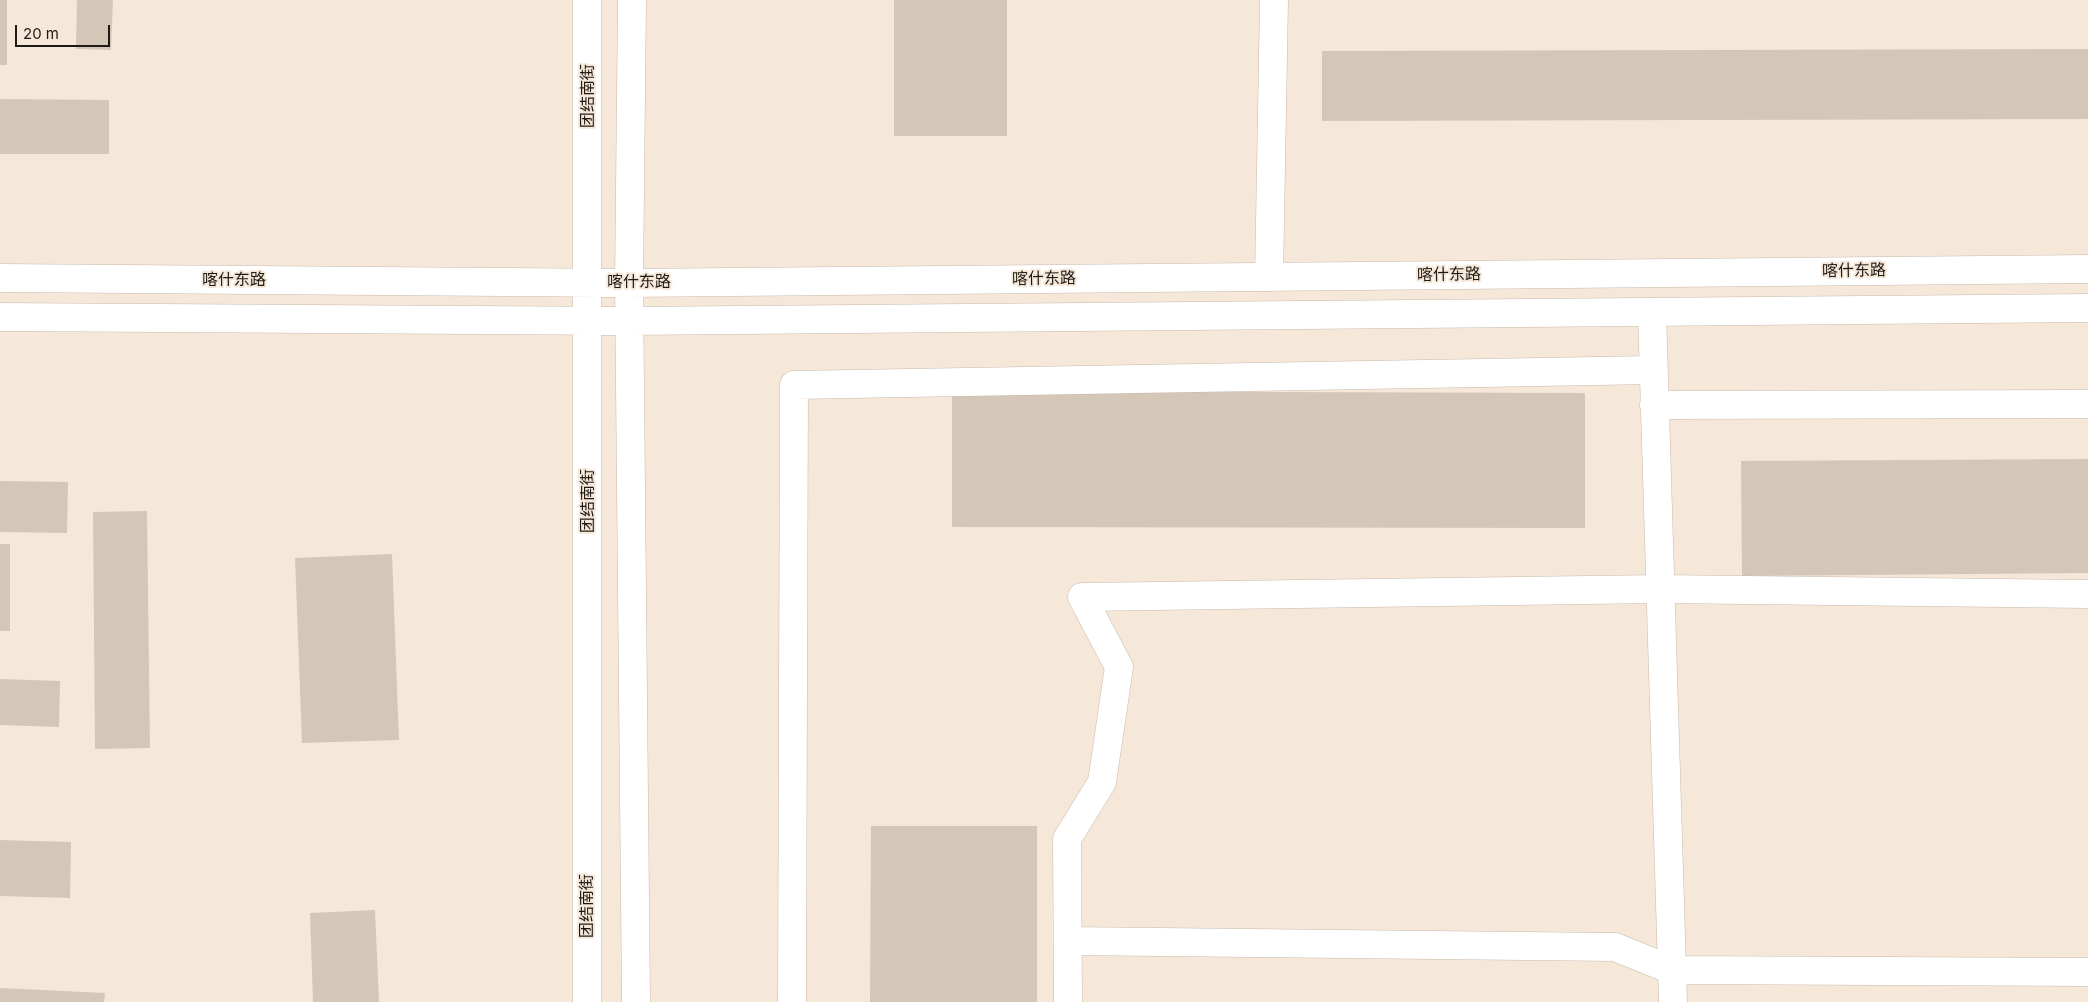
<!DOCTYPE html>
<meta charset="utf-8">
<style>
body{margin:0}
#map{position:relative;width:2088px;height:1002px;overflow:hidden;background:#f6e8d9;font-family:Inter,sans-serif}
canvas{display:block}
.scale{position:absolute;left:15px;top:25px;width:95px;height:22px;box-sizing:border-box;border:2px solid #1e1914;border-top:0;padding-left:6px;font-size:15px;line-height:18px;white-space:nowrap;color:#1e1914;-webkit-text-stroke:4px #f6e8d9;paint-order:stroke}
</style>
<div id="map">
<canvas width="2088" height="1002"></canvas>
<div class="scale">20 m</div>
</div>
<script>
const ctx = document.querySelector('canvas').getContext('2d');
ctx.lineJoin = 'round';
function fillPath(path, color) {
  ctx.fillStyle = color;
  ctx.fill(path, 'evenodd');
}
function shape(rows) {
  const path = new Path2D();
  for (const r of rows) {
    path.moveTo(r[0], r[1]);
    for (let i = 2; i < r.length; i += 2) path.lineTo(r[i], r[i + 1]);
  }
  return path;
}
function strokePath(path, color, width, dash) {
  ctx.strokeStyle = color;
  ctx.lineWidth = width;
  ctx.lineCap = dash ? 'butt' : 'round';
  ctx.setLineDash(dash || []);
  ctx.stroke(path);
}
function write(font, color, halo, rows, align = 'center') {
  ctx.font = font + ' Inter,"Noto Sans SC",sans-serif';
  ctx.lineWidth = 4;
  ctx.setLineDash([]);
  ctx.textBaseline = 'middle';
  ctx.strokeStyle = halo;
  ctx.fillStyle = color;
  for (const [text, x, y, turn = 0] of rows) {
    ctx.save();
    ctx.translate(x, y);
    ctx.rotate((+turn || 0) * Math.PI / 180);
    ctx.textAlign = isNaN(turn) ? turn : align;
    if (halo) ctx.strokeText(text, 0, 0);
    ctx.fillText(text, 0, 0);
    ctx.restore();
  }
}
fillPath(shape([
 [0,0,7,0,7,65,0,65],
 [77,0,113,0,111,50,76,49],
 [894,0,1007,0,1007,136,894,136],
 [2088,49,2088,119,1322,121,1322,51],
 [0,99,109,100,109,154,0,154],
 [952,391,1585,393,1585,528,952,527],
 [2088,459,2088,573,1742,576,1741,461],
 [0,481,68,482,67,533,0,532],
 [147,511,150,748,95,749,93,512],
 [0,544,10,544,10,631,0,631],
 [392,554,399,740,302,743,295,558],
 [0,679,60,681,59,727,0,725],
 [871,826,1037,826,1037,1002,870,1002],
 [0,840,71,842,70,898,0,896],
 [375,910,379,1002,313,1002,310,913],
 [0,988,105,993,104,1002,0,1002]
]), '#d4c7b8');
const minor = shape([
 [1269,277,1274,0],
 [1652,312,1673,1002],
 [1654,405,2088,404],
 [1068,941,1615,947,1672,970,2088,972],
 [792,1002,794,385,1653,370],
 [1068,1002,1067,839,1102,782,1119,667,1082,597,1660,589,2088,594]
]);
const secondary = shape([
 [632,0,629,283,636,1002],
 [0,278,629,283,2088,269],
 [0,317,629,321,2088,308],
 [587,1002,587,0]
]);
strokePath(minor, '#c8baac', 29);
strokePath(secondary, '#c8baac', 29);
strokePath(minor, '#fff', 28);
strokePath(secondary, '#fff', 28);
write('16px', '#1e1914', '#f6e8d9', [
 ["团结南街",588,96,-90],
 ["喀什东路",1854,271,-1],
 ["喀什东路",1449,275,-1],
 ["喀什东路",1044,279,-1],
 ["喀什东路",234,280],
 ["喀什东路",639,282],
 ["团结南街",588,501,-90],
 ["团结南街",587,906,-90]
]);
</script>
